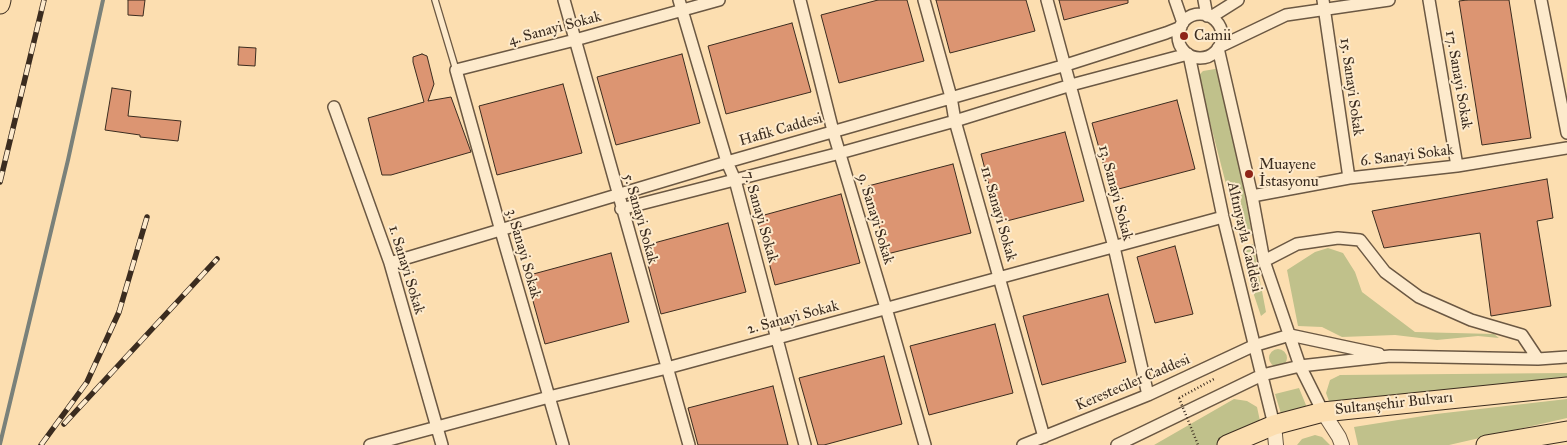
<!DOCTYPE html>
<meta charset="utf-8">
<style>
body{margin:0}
canvas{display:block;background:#fcdeb0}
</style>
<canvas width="1567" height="445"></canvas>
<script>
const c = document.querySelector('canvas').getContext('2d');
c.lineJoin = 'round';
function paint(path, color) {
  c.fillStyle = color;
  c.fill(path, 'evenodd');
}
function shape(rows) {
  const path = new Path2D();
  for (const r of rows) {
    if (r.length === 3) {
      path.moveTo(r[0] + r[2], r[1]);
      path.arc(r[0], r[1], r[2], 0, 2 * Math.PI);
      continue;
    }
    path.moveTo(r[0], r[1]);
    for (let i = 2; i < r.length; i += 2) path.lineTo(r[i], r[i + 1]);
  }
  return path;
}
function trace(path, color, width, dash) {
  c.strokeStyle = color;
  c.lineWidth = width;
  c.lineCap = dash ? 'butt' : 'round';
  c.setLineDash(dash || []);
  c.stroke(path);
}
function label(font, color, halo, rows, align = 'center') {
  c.font = font + ' "IM FELL Great Primer",serif';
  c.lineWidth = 4;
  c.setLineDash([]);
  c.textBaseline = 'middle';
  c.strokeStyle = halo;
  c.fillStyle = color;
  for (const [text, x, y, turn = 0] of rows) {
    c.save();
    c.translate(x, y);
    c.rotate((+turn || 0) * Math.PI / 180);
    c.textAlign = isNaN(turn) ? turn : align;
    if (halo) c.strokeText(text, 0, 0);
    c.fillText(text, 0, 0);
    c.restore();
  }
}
paint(shape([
 [1221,68,1252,235,1240,238,1198,76,1203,71],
 [1253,244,1266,312,1261,316,1250,283,1243,246],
 [1328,248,1343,253,1355,272,1362,292,1415,332,1494,334,1499,338,1478,336,1437,340,1395,335,1342,337,1322,327,1298,326,1287,270,1315,252],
 [1278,358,9],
 [1567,373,1567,381,1330,404,1326,393,1330,380,1340,375],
 [1299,388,1308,410,1282,417,1275,394],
 [1234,399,1247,401,1257,407,1260,421,1254,431,1217,445,1154,445],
 [1567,399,1567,418,1449,445,1358,445,1354,427,1436,414],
 [1315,435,1322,437,1330,445,1297,445,1302,439]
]), '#c0c18b');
trace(shape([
 [0,444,68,160,103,0]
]), '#7a817a', 4);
const building = shape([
 [128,0,145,0,143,16,128,15,128,0],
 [878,0,907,0,924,61,839,83,821,15,878,0],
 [936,0,1026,0,1035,31,950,53,936,0],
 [1059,0,1128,0,1128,3,1064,20,1059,0],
 [1467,0,1509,0,1531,138,1482,145,1459,1,1467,0],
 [792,23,811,92,726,114,708,46,792,23],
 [239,47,256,48,255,66,238,65,239,47],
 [422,54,427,56,434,84,428,101,451,97,471,152,391,175,382,175,368,118,424,102,413,62,413,57,422,54],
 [682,54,700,123,616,145,597,77,682,54],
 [563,84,582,153,497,175,479,106,563,84],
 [112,88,131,91,128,116,181,121,178,141,140,137,140,135,105,130,112,88],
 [1177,100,1195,169,1111,191,1092,123,1177,100],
 [1065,132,1084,201,999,223,981,154,1065,132],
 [953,164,971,233,887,254,868,186,953,164],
 [1547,179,1553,218,1537,221,1551,306,1491,316,1480,233,1384,248,1372,211,1547,179],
 [841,194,860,263,775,285,757,217,841,194],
 [728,223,746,292,661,314,643,246,728,223],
 [1175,246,1193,314,1155,323,1137,257,1175,246],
 [611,253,629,322,545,344,526,276,611,253],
 [1108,294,1126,362,1042,385,1023,316,1108,294],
 [995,324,1013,393,929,415,910,346,995,324],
 [884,356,902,424,824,445,818,445,799,378,884,356],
 [773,386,788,445,698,445,688,408,773,386]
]);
paint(building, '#dc9572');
trace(building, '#3b2c1f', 1);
const service = shape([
 [435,0,456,70]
]);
const minor = shape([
 [564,0,689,445],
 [679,0,727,162,735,180,805,445],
 [800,0,833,131,886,308,925,445],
 [924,0,951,97,955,121,1044,437],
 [1047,0,1114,247,1148,395],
 [1175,0,1183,23],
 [1204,0,1207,16],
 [1323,0,1349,178],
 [1429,0,1457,166],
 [1541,0,1567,133],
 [1200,36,22],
 [1211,17,1238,0],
 [1219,47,1286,15,1389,0],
 [1218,48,1252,196,1264,261,1300,366,1323,412],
 [1189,55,1223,217,1274,425],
 [334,107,390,263,442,445],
 [1252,196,1349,178,1457,166,1567,148],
 [621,209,840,153,955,121,1071,85,1188,54],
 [1264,261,1297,244,1338,238,1360,240,1385,272,1419,297,1471,320,1522,335,1538,359],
 [390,263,727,162,1066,65,1166,33,1181,27],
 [370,445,549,397,667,368,1223,217],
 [563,445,501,231,456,70,575,40,719,0],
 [1023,445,1148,395,1253,346,1290,335,1379,354],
 [1117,445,1262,375,1300,366,1390,356,1538,359,1567,357]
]);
const tertiary = shape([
 [1323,412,1339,437,1342,445],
 [1274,425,1276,445]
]);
const trunk = shape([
 [0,4,1,0],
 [1227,445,1274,425,1323,412,1567,387],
 [1486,445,1567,431]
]);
trace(service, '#6b5843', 8);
trace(minor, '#6b5843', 14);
trace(tertiary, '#6b5843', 16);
trace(trunk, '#3b2c1f', 21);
trace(shape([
 [1179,398,1214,379]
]), '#3b2c1f', 2.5, [1, 2.5]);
trace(service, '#fdeacc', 5.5);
trace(minor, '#fdeacc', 11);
trace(tertiary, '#fdeacc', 14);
trace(trunk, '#fcdeb0', 19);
const rail = shape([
 [0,182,44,0],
 [64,424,217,259],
 [41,445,87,382,119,312,147,217]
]);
trace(rail, '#3b2c1f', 5.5);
trace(rail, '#fdeacc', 4, [11]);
trace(shape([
 [1179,398,1198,445]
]), '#3b2c1f', 2.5, [1, 2.5]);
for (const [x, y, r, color] of [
 [1184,36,5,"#8f2418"],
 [1249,174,5,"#8f2418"]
]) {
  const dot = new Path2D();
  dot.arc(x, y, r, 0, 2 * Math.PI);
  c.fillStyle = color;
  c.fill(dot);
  trace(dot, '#fdeacc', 2);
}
label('15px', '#3b2c1f', '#fdeacc', [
 ["4. Sanayi Sokak",555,29,-15],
 ["17. Sanayi Sokak",1458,80,80],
 ["15. Sanayi Sokak",1351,87,82],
 ["Hafik Caddesi",781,130,-16],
 ["6. Sanayi Sokak",1407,156,-7],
 ["13. Sanayi Sokak",1115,193,75],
 ["11. Sanayi Sokak",998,214,74],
 ["7. Sanayi Sokak",760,217,74],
 ["5. Sanayi Sokak",640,219,74],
 ["9. Sanayi Sokak",875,219,73],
 ["Altınyayla Caddesi",1244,237,77],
 ["3. Sanayi Sokak",523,254,74],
 ["1. Sanayi Sokak",406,270,73],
 ["2. Sanayi Sokak",793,318,-15],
 ["Keresteciler Caddesi",1133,383,-23],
 ["Sultanşehir Bulvarı",1394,404,-6]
]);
label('15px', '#3b2c1f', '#fdeacc', [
 ["Camii",1194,36],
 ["Muayene",1259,165],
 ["İstasyonu",1259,182]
], 'left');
</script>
